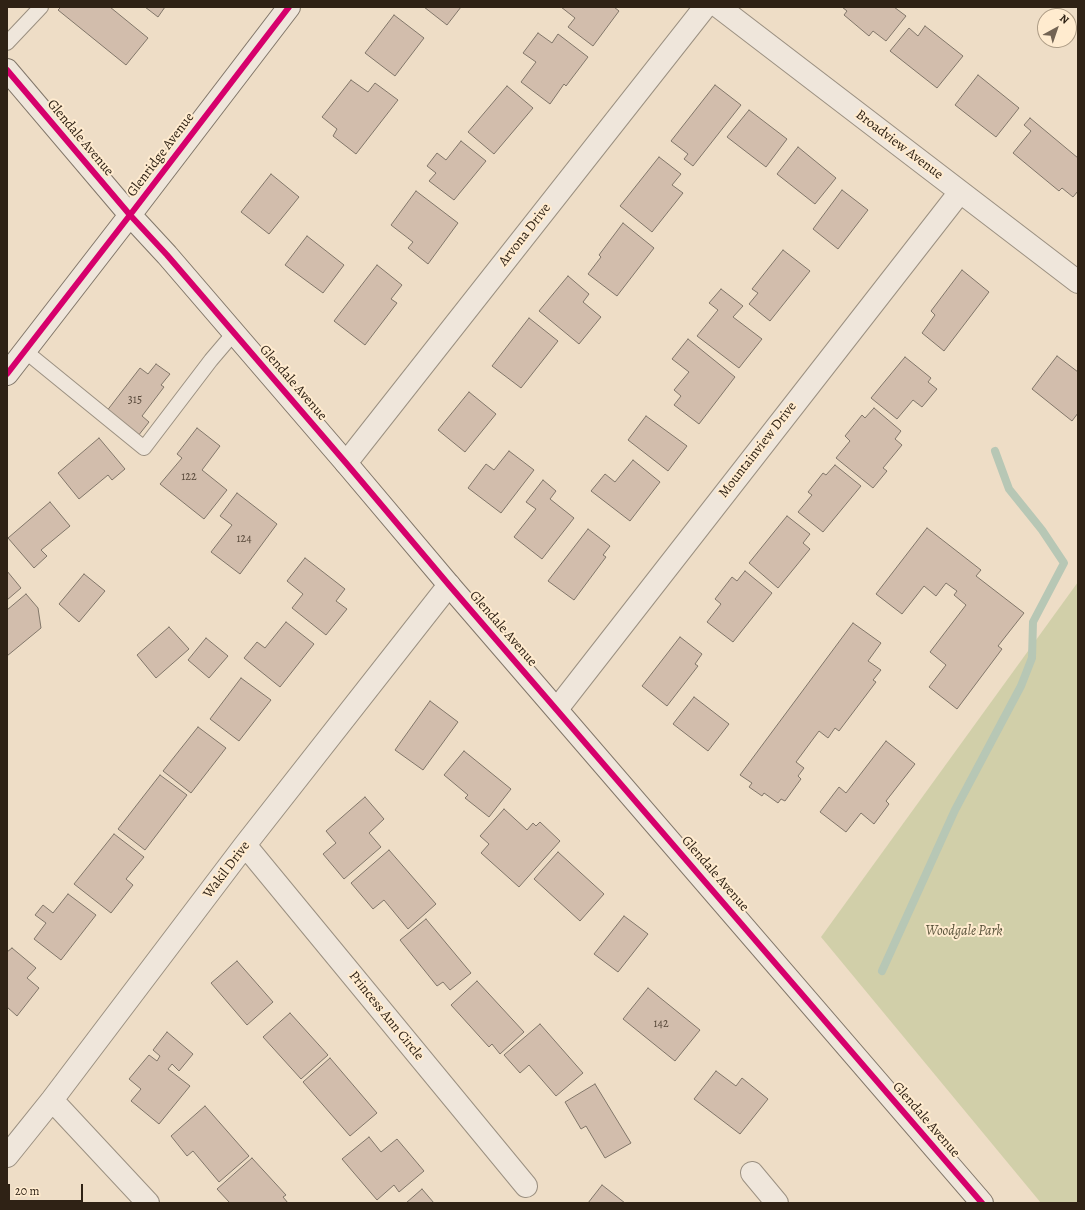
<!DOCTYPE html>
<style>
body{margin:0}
#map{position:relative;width:1085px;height:1210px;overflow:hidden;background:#eeddc6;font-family:Alegreya,serif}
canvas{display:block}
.frame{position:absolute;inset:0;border:8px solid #2f2215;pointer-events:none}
.north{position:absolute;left:1037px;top:8px;width:40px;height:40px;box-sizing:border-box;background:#ffebcf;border:1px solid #ac9b85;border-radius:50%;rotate:40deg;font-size:11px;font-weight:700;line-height:16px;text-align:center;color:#2f2215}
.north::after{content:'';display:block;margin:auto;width:14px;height:18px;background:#726353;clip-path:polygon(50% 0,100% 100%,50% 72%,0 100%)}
.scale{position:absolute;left:8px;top:1184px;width:75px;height:18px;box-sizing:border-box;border:2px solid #2f2215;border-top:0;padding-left:5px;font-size:12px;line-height:14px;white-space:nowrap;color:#2f2215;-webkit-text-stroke:3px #ffebcf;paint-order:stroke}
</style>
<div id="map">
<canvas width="1085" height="1210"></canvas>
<div class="frame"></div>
<div class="north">N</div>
<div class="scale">20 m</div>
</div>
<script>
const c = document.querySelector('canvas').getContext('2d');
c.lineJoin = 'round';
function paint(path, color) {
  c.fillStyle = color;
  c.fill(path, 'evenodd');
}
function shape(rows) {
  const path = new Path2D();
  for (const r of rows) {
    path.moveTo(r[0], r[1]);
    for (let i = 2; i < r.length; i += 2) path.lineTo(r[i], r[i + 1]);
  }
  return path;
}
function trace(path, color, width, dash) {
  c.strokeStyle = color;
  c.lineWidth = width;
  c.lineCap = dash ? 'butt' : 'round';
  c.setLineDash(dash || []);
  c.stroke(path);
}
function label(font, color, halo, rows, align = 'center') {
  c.font = font + ' Alegreya,serif';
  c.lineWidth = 4;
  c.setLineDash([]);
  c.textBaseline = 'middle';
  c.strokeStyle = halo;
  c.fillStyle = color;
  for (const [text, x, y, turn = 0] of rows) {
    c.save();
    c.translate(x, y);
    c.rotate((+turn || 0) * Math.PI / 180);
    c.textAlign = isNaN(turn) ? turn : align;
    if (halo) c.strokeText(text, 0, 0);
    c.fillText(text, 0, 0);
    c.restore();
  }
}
paint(shape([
 [1078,582,1078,1203,1041,1203,821,937]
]), '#d1cfa9');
trace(shape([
 [882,971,955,810,1021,686,1032,658,1033,622,1064,563,1042,530,1009,489,995,451]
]), '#b7c7b5', 8);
const building = shape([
 [61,7,110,7,148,38,126,65,58,10,61,7],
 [145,7,165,7,158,17,145,7],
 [424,7,461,7,447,25,424,7],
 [561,7,614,7,619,11,593,46,568,27,575,18,561,7],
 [842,7,894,7,906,16,886,41,873,31,869,36,844,15,847,11,842,7],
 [394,15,424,38,395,76,365,53,394,15],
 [925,26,963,56,937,88,890,51,909,28,918,36,925,26],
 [538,33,552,43,558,34,588,57,566,86,564,84,550,104,521,82,536,62,523,53,538,33],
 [978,75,1019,108,996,137,955,105,978,75],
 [351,80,368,92,375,83,398,100,356,154,333,136,337,129,322,117,351,80],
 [715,85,741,105,693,166,684,159,688,154,671,141,715,85],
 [507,86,533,108,494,154,468,132,507,86],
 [749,110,787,139,766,167,727,137,749,110],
 [1030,118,1078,158,1078,191,1073,197,1062,188,1059,191,1013,153,1031,131,1024,125,1030,118],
 [461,141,486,161,454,200,429,181,436,173,427,166,437,153,446,160,461,141],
 [798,147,836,178,815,204,777,174,798,147],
 [659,157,681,174,672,185,683,193,652,232,620,206,659,157],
 [271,174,299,197,269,234,241,212,271,174],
 [842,190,868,210,838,249,813,229,842,190],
 [416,191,458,223,428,264,408,248,413,242,391,225,416,191],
 [623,223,654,248,617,296,588,274,601,257,599,255,623,223],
 [307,236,344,265,323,293,285,265,307,236],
 [783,250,810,271,770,321,749,304,758,293,752,289,783,250],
 [377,265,402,285,391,299,397,303,365,345,334,321,377,265],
 [962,270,989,292,944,351,922,333,935,315,931,311,962,270],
 [568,276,589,294,583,302,601,317,579,344,539,311,568,276],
 [721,289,743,306,733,317,762,339,739,368,697,336,718,310,709,303,721,289],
 [529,318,558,341,521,388,492,366,529,318],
 [688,339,735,377,699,424,674,405,681,396,674,390,689,372,672,359,688,339],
 [1057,356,1078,372,1078,413,1072,421,1032,389,1057,356],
 [905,357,931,378,928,382,937,389,922,407,913,400,897,419,871,398,905,357],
 [156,364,170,374,161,385,164,387,142,416,149,422,138,436,106,412,140,368,148,374,156,364],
 [469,392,496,414,465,452,438,430,469,392],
 [874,408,901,431,895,439,902,445,883,468,887,471,873,488,836,458,850,441,845,436,862,415,865,418,874,408],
 [646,416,687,446,668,471,628,440,646,416],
 [197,428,220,446,202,470,227,490,204,519,160,484,182,458,177,454,197,428],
 [99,438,125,469,112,480,108,475,79,499,58,473,99,438],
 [509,451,534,470,501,513,468,488,486,464,494,470,509,451],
 [633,460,660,482,630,521,591,491,605,474,615,482,633,460],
 [835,465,861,486,823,532,798,512,812,495,808,492,823,473,826,475,835,465],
 [543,480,556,491,550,499,574,518,542,559,514,537,536,509,526,502,543,480],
 [237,493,277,524,240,574,211,552,232,525,220,516,237,493],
 [50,502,70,526,41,550,47,556,34,568,8,538,50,502],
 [787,516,810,534,803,543,810,549,778,588,749,563,787,516],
 [927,528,981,570,976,576,1024,613,998,646,1002,649,957,709,929,687,946,665,930,652,966,605,954,595,957,591,946,583,936,596,924,586,902,614,876,594,927,528],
 [588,529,610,546,603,555,606,557,574,600,548,581,588,529],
 [305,558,345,589,336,601,347,609,326,635,292,608,303,594,287,581,305,558],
 [7,571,21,588,7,600,7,571],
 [745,571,772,593,733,642,707,622,721,604,715,599,732,577,737,581,745,571],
 [84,574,105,591,79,622,59,604,84,574],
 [26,594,38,608,41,628,7,656,7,610,26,594],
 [286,622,314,644,280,687,244,658,257,642,265,648,286,622],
 [853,623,881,643,868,661,881,670,873,680,876,682,839,731,835,728,828,738,819,731,796,762,804,768,798,776,801,779,785,801,781,799,778,803,764,793,762,796,749,787,752,783,740,775,853,623],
 [169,627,189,649,156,678,137,655,169,627],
 [680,637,702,654,695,664,698,666,667,706,642,686,680,637],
 [206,638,228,656,209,678,188,660,206,638],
 [241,678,271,700,239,741,210,719,241,678],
 [694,697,729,724,708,751,673,724,694,697],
 [430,701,458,722,423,770,395,750,430,701],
 [198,727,226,748,191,793,163,771,198,727],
 [886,741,915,764,886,801,889,804,874,824,861,813,846,832,820,812,839,787,846,793,886,741],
 [464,751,511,789,489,817,465,798,468,795,444,775,464,751],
 [160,775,187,795,145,850,118,829,160,775],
 [365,797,384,819,369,833,381,847,344,879,323,854,336,843,326,831,365,797],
 [504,809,527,830,533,823,536,826,540,822,560,841,519,887,481,853,489,844,480,836,504,809],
 [114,834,144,857,126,879,133,885,111,913,74,884,114,834],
 [389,850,436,904,408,929,384,900,373,909,351,883,389,850],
 [558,852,604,894,580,921,534,879,558,852],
 [68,894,96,915,61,960,34,939,46,923,35,915,43,905,53,913,68,894],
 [624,916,648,934,618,972,594,954,624,916],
 [426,919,471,973,450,990,443,982,437,986,400,940,426,919],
 [12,948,36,968,27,978,39,988,17,1016,7,1007,7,952,12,948],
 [237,961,273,1002,247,1025,211,983,237,961],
 [477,981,524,1032,500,1054,492,1044,489,1047,451,1005,477,981],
 [648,988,700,1030,675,1061,623,1019,648,988],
 [290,1013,328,1055,301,1079,263,1037,290,1013],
 [540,1024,583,1073,556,1096,529,1065,520,1073,504,1055,540,1024],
 [167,1032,193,1054,179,1071,172,1064,168,1069,190,1086,159,1124,131,1101,141,1089,129,1079,149,1055,157,1061,160,1056,153,1050,167,1032],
 [330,1058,377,1113,350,1136,303,1082,330,1058],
 [716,1071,736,1086,742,1078,768,1099,740,1134,694,1099,716,1071],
 [595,1084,631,1143,605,1158,586,1126,581,1129,565,1102,595,1084],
 [205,1106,249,1156,219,1182,193,1151,187,1156,171,1136,205,1106],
 [369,1137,381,1152,397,1139,424,1171,399,1192,394,1185,377,1200,342,1159,369,1137],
 [252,1158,286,1195,283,1197,288,1203,230,1203,217,1189,252,1158],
 [602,1185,625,1203,588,1203,602,1185],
 [422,1189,434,1203,406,1203,422,1189]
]);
paint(building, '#d2bdac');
trace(building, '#817669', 1);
const service = shape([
 [7,43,41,7],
 [25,351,144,448,211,360,234,333]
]);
const minor = shape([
 [719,7,1078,282],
 [346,463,705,7],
 [557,709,960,192],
 [245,845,526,1186],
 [52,1100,148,1203],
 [7,1156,52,1100,245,845,449,585],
 [752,1173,777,1203]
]);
const secondary = shape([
 [7,70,130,215,167,255,346,463,449,585,982,1203],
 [7,374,130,215,289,7]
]);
trace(service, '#9b9081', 16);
trace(minor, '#9b9081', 24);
trace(secondary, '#817669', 24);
trace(service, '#efe6db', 14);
trace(minor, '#efe6db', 22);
trace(secondary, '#efe6db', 22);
trace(shape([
 [7,70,130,215,167,255,346,463,449,585,982,1203],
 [7,374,130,215,289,7]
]), '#d6006c', 6);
label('12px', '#58493b', null, [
 ["315",135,400],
 ["122",189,477],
 ["124",244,539],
 ["142",661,1024]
]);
label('14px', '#2f2215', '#ffebcf', [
 ["Glendale Avenue",80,138,50],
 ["Broadview Avenue",899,145,37],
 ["Glenridge Avenue",161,155,-53],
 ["Arvona Drive",525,235,-52],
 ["Glendale Avenue",293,383,49],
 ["Mountainview Drive",758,450,-52],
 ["Glendale Avenue",503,629,49],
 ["Wakil Drive",227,870,-53],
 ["Glendale Avenue",715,874,49],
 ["Princess Ann Circle",386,1016,51],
 ["Glendale Avenue",926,1120,49]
]);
label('italic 14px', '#59523a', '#ffebcf', [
 ["Woodgale Park",964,932]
]);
</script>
